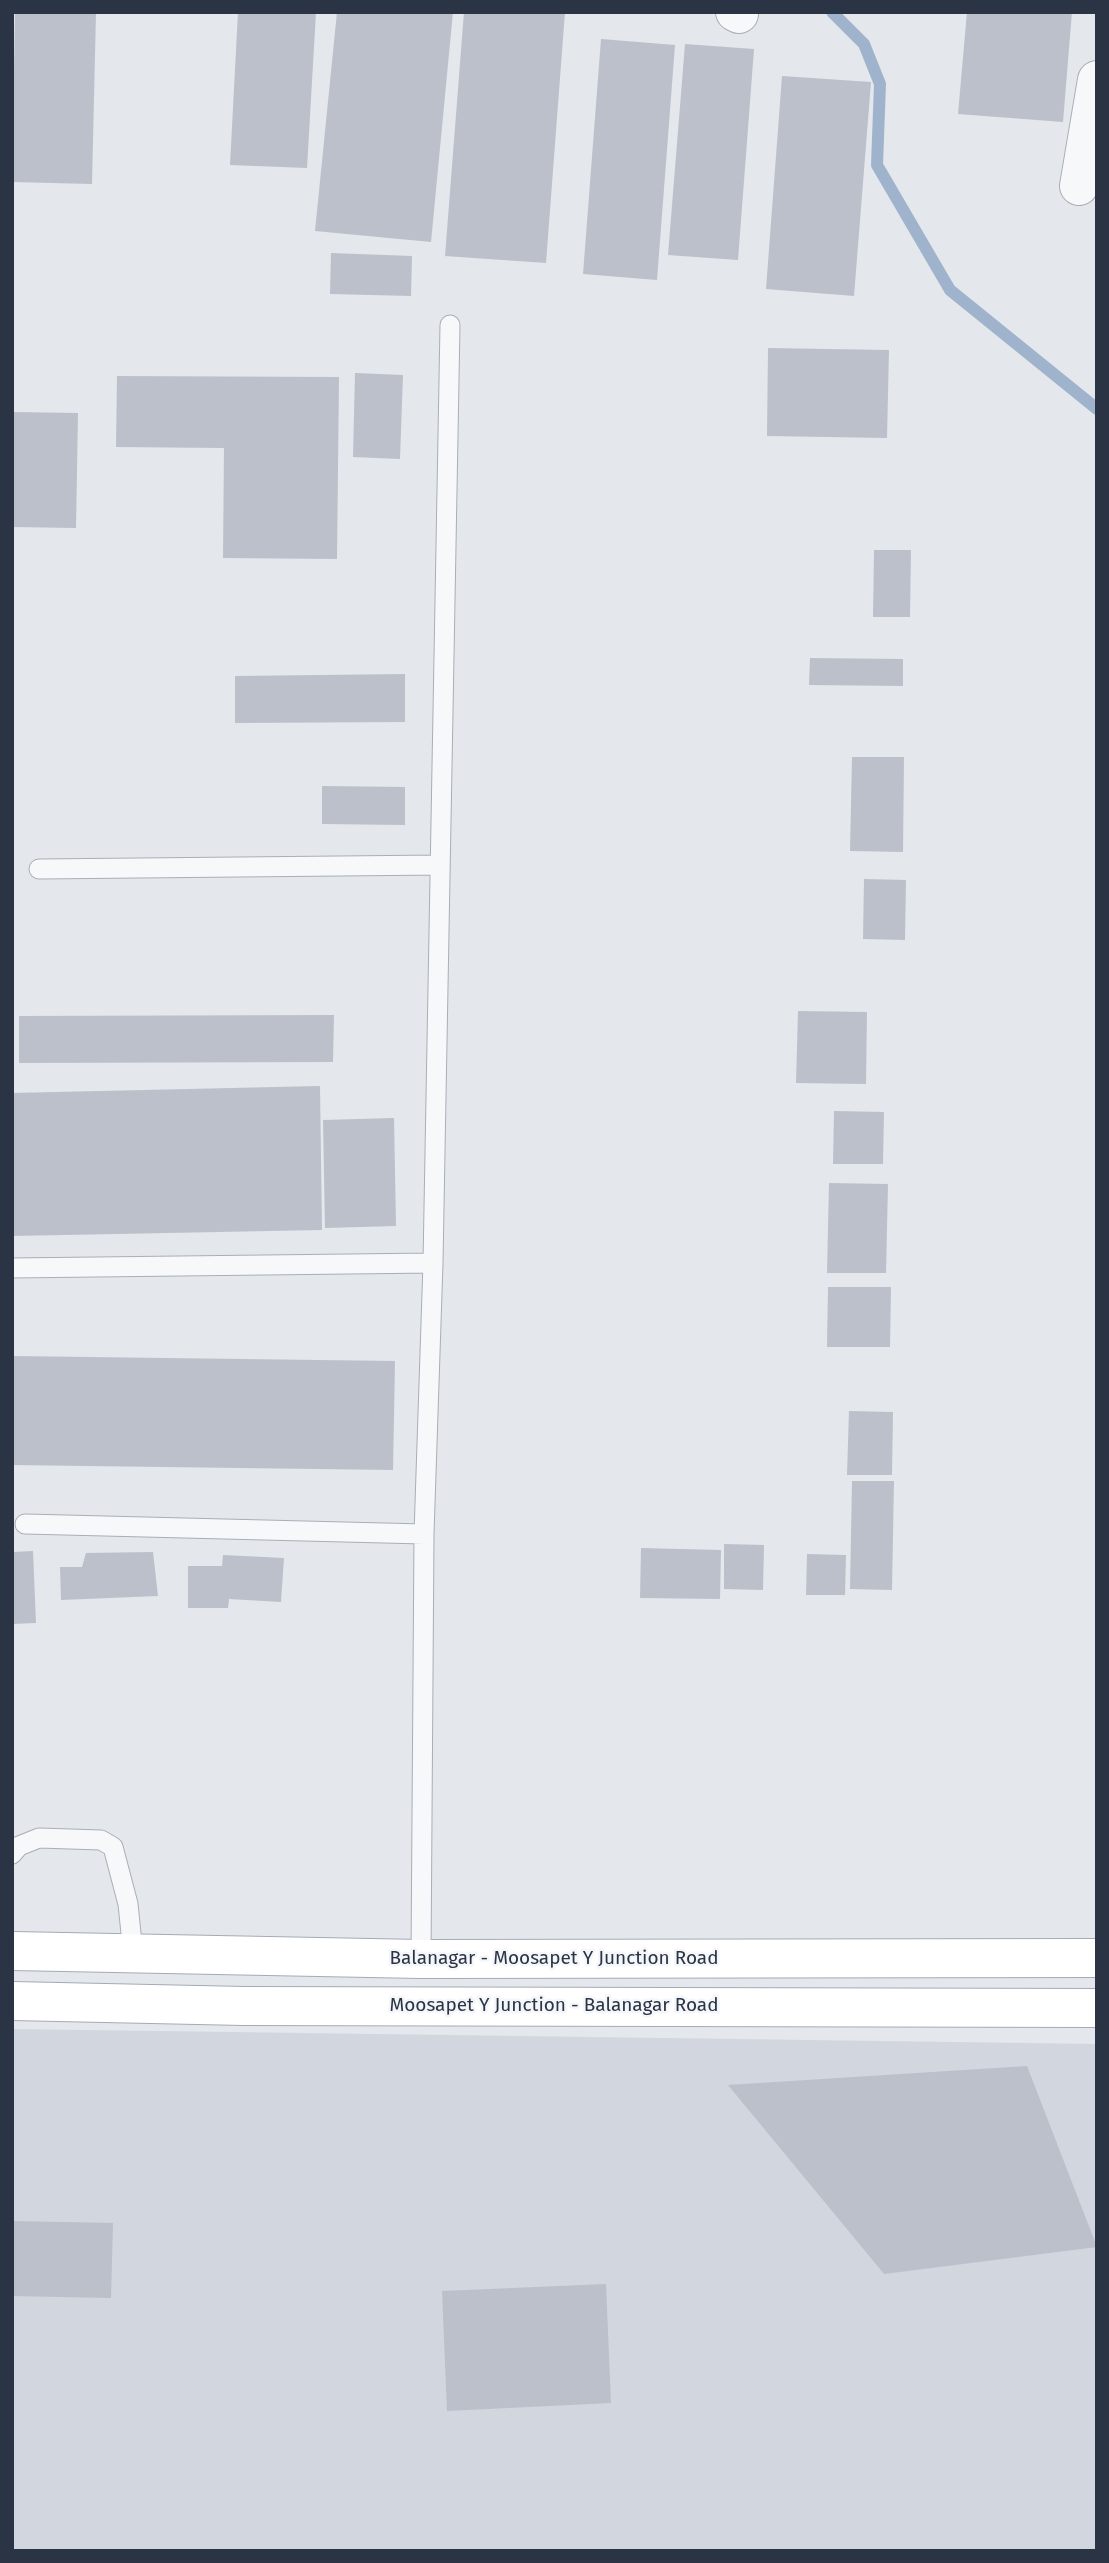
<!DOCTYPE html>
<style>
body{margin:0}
#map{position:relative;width:1109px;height:2563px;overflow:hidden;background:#e4e7ec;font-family:"Fira Sans",sans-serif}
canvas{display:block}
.frame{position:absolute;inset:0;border:14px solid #2b3445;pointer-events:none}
</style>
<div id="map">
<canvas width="1109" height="2563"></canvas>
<div class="frame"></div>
</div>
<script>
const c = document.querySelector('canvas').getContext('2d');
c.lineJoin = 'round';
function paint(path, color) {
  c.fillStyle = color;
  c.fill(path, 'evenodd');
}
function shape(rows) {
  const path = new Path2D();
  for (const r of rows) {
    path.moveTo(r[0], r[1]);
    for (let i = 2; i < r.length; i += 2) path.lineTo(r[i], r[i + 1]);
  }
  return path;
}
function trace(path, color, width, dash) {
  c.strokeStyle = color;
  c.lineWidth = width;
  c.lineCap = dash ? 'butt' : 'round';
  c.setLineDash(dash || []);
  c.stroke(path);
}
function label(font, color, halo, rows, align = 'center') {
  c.font = font + ' "Fira Sans",sans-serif';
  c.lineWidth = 5;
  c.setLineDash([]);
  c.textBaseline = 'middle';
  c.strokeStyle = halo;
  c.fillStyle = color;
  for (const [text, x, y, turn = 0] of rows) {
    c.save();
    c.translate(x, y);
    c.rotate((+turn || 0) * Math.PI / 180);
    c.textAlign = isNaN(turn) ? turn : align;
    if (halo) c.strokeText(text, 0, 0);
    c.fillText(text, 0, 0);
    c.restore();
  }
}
paint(shape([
 [12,2029,1097,2044,1097,2551,12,2551]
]), '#d2d6de');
trace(shape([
 [832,12,864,44,880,84,877,165,950,290,1097,409]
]), '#9fb4cc', 12);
paint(shape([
 [15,12,96,12,92,184,12,182],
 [238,12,316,12,307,168,230,165],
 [337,12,453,12,431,242,315,231],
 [464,12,565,12,546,263,445,256],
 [967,12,1072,12,1063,122,958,114],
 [601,39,675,45,657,280,583,274],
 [685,44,754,49,738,260,668,255],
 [782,76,871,82,854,296,766,289],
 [331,253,412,256,411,296,330,294],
 [768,348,889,350,887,438,767,436],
 [355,373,403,375,400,459,353,457],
 [117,376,339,377,337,559,223,558,224,448,116,447],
 [12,412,78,413,76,528,12,527],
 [874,550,911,550,910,617,873,617],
 [810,658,903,659,903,686,809,685],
 [405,674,405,722,235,723,235,676],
 [852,757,904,757,903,852,850,851],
 [322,786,405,787,405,825,322,824],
 [864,879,906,880,905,940,863,939],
 [798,1011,867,1012,866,1084,796,1083],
 [334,1015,333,1062,19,1063,19,1016],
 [320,1086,322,1230,12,1236,12,1093],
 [834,1111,884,1112,883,1164,833,1164],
 [394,1118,396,1226,325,1228,323,1120],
 [829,1183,888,1184,886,1273,827,1273],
 [828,1287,891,1287,890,1347,827,1347],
 [12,1356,395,1361,393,1470,12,1465],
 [849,1411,893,1412,892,1475,847,1475],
 [852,1481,894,1481,892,1590,850,1589],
 [724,1544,764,1545,763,1590,724,1589],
 [641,1548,721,1550,720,1599,640,1598],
 [33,1551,36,1623,12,1624,12,1552],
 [153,1552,158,1596,61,1600,60,1567,82,1567,86,1553],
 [807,1554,846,1555,845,1595,806,1595],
 [223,1555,284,1558,281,1602,229,1599,228,1608,188,1608,188,1566,222,1566],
 [1027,2066,1097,2247,884,2274,728,2085],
 [12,2221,113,2223,111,2298,12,2296],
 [606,2284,611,2403,447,2411,442,2291]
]), '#bbc0ca');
const service = shape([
 [39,869,440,865],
 [12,1268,433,1263],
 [25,1524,424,1534],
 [12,1854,19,1846,39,1838,101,1840,113,1847,128,1904,133,1953],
 [421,1959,424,1534,433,1263,450,325]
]);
const minor = shape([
 [735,12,739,14],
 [1079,186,1097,80]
]);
const primary = shape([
 [12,1951,421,1959,1097,1958],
 [12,2001,244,2006,1097,2008]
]);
trace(service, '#a9aeb7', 21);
trace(minor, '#a9aeb7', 40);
trace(primary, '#a3abb8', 40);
trace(service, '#f7f8fa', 19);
trace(minor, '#f7f8fa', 38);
trace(primary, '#fff', 38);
label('19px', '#2b3445', '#f4f6f9', [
 ["Balanagar - Moosapet Y Junction Road",554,1959],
 ["Moosapet Y Junction - Balanagar Road",554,2006]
]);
</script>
